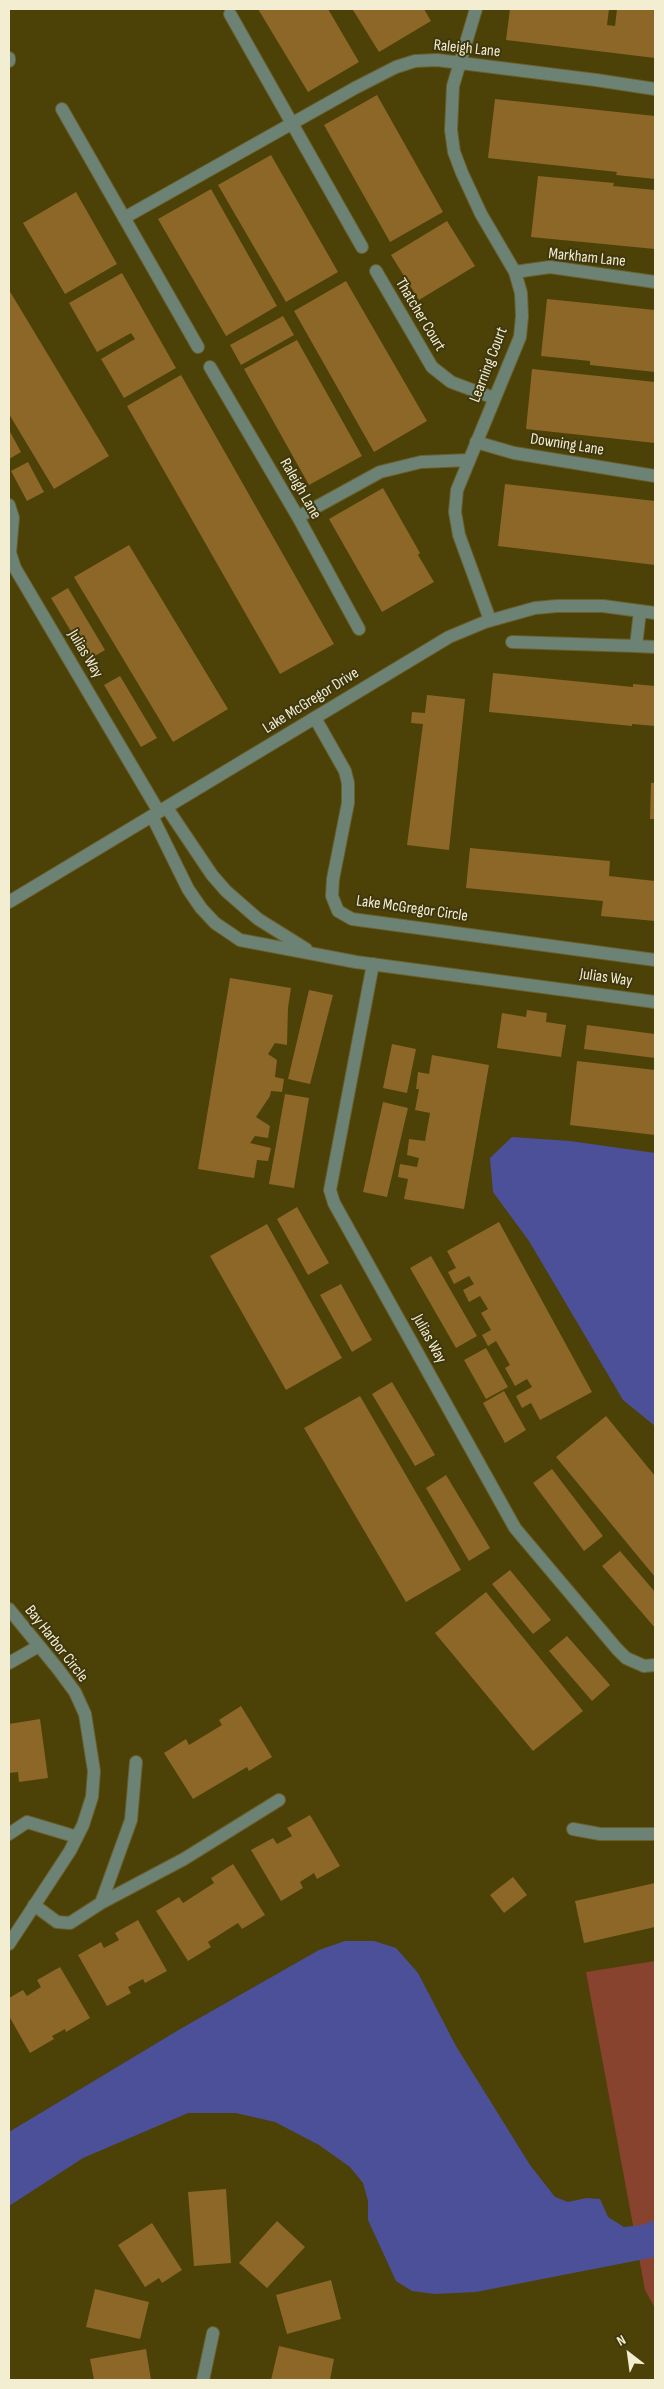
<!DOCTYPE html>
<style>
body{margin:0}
#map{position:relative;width:664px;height:2389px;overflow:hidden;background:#4c4107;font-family:"Sofia Sans Condensed",sans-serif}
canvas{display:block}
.frame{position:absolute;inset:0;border:10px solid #f3edd2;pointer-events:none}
.north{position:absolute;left:604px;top:2329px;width:50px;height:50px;-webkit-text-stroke:4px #3f370e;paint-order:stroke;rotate:330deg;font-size:14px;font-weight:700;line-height:20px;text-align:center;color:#f3edd2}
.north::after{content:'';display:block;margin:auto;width:18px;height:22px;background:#f3edd2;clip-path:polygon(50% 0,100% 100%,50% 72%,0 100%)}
</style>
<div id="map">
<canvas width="664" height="2389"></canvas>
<div class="frame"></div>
<div class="north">N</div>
</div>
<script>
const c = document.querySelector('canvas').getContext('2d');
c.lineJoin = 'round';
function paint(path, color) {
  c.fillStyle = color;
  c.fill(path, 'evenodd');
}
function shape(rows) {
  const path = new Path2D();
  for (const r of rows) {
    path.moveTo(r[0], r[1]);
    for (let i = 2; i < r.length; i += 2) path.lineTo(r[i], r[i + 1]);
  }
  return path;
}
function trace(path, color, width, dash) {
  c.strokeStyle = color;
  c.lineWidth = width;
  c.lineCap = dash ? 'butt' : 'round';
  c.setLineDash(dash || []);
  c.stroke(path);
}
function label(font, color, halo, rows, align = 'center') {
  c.font = font + ' "Sofia Sans Condensed",sans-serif';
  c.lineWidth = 4;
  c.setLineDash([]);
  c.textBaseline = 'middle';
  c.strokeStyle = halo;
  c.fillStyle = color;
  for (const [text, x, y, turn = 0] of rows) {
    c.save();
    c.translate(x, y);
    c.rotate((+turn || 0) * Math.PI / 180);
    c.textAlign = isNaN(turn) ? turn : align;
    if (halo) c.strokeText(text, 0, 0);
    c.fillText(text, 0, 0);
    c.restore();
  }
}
paint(shape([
 [655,1961,655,2308,645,2290,586,1972]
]), '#87432d');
paint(shape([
 [512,1137,570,1141,655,1153,655,1426,623,1400,529,1241,493,1192,490,1158],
 [345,1941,374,1941,396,1948,418,1973,456,2046,530,2165,555,2197,568,2202,586,2198,600,2199,608,2217,624,2227,642,2225,655,2220,655,2257,476,2292,435,2294,412,2291,396,2281,368,2220,368,2201,363,2183,350,2167,319,2145,275,2122,236,2113,188,2113,83,2158,9,2206,9,2132,182,2028,319,1950]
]), '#4c5099');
paint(shape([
 [258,9,328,9,359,62,308,92],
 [355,9,424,9,431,21,379,52,353,10],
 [510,9,609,9,607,25,615,26,617,9,655,9,655,58,506,40],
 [377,95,443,212,390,242,324,125],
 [495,99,655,116,655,179,616,175,617,172,488,158],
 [271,155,338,272,286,302,218,185],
 [538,176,614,183,613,186,655,190,655,249,531,237],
 [211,189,277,306,226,336,158,219],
 [76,192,117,264,65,294,23,223],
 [447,221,475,266,419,300,391,255],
 [122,273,176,368,124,398,101,359,135,339,131,333,97,352,69,303],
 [346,281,427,421,374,452,294,311],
 [9,290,109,456,54,489,9,414],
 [547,299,655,310,655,372,590,365,590,361,541,356],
 [283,316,294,335,241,365,230,345],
 [297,340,362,456,309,485,244,369],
 [532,369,655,382,655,443,526,429],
 [181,375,334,644,280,674,127,406],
 [9,430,21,452,9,459],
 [28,462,44,492,27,501,11,471],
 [505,484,655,501,655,565,498,546],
 [383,488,420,553,418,555,434,582,382,612,329,519],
 [129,545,228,709,173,742,74,577],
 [68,588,105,650,88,660,51,598],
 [493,673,633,687,633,684,655,686,655,726,632,724,632,726,489,712],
 [120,676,157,738,141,747,104,685],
 [427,695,465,699,449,850,407,845,423,724,411,723,412,712,425,713],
 [651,783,655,783,655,819,650,819],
 [470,848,610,861,609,876,655,881,655,921,601,916,603,901,466,888],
 [230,978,291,988,288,1008,287,1045,275,1043,268,1054,277,1060,275,1077,284,1079,282,1092,271,1091,270,1096,256,1117,270,1126,268,1138,255,1136,250,1143,271,1148,268,1161,257,1160,254,1178,198,1169],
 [309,990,333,995,310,1084,288,1079],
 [527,1010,547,1013,546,1022,566,1025,561,1057,497,1048,502,1013,526,1017],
 [587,1025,655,1034,655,1058,584,1049],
 [392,1044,416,1049,407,1093,383,1088],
 [432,1055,489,1065,464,1209,404,1199,408,1179,398,1177,400,1164,417,1167,419,1158,407,1155,409,1139,425,1141,430,1113,415,1110,419,1089,416,1089,418,1072,429,1074],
 [577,1061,655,1070,655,1135,570,1125],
 [285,1094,309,1098,294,1188,269,1184],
 [383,1102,408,1108,387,1197,363,1192],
 [297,1207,329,1263,308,1275,277,1219],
 [499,1222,592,1392,540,1420,531,1403,522,1408,516,1396,532,1387,527,1379,515,1386,505,1368,510,1365,496,1341,488,1346,482,1335,491,1330,481,1313,488,1309,480,1296,469,1302,463,1290,474,1284,469,1276,454,1284,448,1272,456,1268,447,1251],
 [267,1224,342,1358,286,1390,210,1256],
 [431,1256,477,1336,456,1348,410,1268],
 [341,1284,372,1340,352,1352,320,1295],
 [486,1348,508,1387,486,1399,464,1360],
 [392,1382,435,1455,415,1466,372,1394],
 [504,1391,526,1430,505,1443,483,1403],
 [360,1396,461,1570,406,1602,304,1428],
 [606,1416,655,1476,655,1577,556,1457],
 [552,1469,603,1536,584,1551,533,1483],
 [446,1475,490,1548,469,1561,426,1488],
 [620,1551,655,1592,655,1628,602,1566],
 [510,1570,551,1620,533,1634,492,1584],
 [486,1592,583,1711,533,1751,435,1633],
 [567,1636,610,1685,592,1701,549,1651],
 [241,1706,272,1757,249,1771,247,1767,193,1799,164,1753,186,1739,189,1745,222,1725,219,1720],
 [40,1719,48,1778,19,1782,18,1772,9,1773,9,1724],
 [310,1815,340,1866,317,1879,314,1873,300,1882,303,1888,281,1901,251,1850,273,1838,277,1844,292,1836,287,1828],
 [233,1864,265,1915,242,1929,238,1923,208,1942,211,1947,188,1961,156,1911,179,1897,183,1903,214,1883,211,1878],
 [513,1877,527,1895,504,1913,490,1895],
 [655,1883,655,1927,584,1943,575,1901],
 [138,1920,167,1971,145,1983,143,1979,128,1987,131,1993,107,2006,78,1955,101,1942,104,1948,119,1940,115,1933],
 [60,1967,90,2018,66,2032,65,2029,52,2036,54,2039,30,2053,9,2016,9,1998,23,1990,27,1996,41,1987,37,1980],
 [226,2189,231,2263,194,2266,188,2192],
 [277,2221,305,2247,267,2288,239,2263],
 [152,2223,182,2270,162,2283,159,2278,145,2287,118,2245],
 [331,2280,341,2319,287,2334,276,2295],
 [95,2289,149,2302,140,2339,86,2327],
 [279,2346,334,2359,330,2380,271,2380],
 [146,2349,151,2380,94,2380,90,2359]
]), '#8c6727');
const minor = shape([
 [476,9,453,86,451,130,454,152,462,173,481,214,515,272,521,293,522,316,520,337,457,490,455,512,459,535,490,620],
 [230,14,362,247],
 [9,58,9,61],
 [62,109,198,347],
 [124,218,355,88,396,67,415,61,437,60,596,80,655,89],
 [376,271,432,367,451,382,494,398],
 [515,272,550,267,655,282],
 [210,367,298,517,359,629],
 [476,442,514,453,655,476],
 [9,505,13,518,10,553,15,568,159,812],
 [298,517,380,472,421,462,469,460],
 [640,611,636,646,655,647],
 [512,642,636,646],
 [315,718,345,771,348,783,348,803,333,879,332,896,338,911,352,919,655,960],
 [167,808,212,875,226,891,258,919,306,949],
 [152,816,188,889,201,908,215,923,240,940,356,962,655,1002],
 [9,902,449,637,485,622,535,608,557,606,603,606,655,613],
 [373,964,330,1190,334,1203,515,1528,617,1649,626,1658,644,1666,655,1665],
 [9,1609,58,1669,75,1692,85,1714,94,1771,92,1797,83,1825,70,1851,9,1944],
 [9,1663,39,1646],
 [573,1829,600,1834,655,1834],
 [9,1834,27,1822,77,1837],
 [101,1903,131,1820,136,1762],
 [34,1905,57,1922,70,1923,101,1903,184,1859,279,1800],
 [203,2380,213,2333]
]);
trace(minor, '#6a602c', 14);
trace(minor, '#6c8274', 12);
label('16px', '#f3edd2', '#3f370e', [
 ["Raleigh Lane",467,49,6],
 ["Markham Lane",587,258,6],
 ["Thatcher Court",420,315,59],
 ["Learning Court",489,365,-69],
 ["Downing Lane",567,445,9],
 ["Raleigh Lane",300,489,60],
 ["Julias Way",85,654,59],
 ["Lake McGregor Drive",311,701,-32],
 ["Lake McGregor Circle",412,909,8],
 ["Julias Way",606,978,8],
 ["Julias Way",429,1339,61],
 ["Bay Harbor Circle",56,1644,52]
]);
</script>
